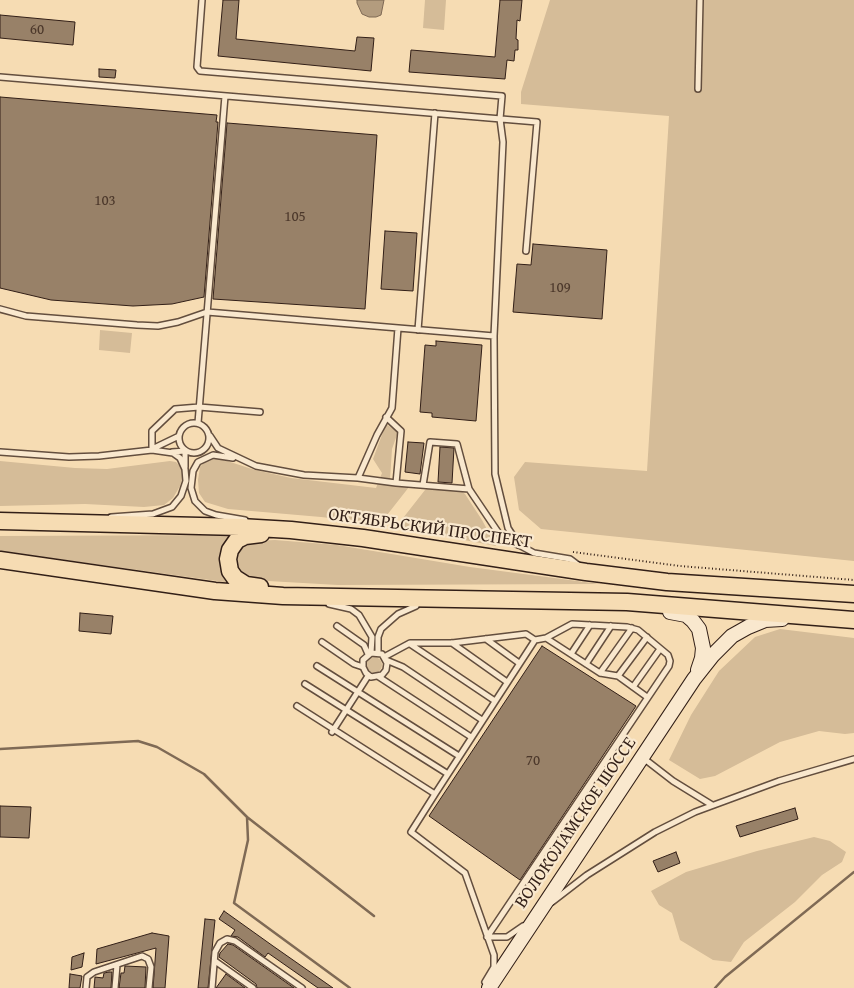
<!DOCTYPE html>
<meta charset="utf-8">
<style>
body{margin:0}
canvas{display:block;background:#f6dcb3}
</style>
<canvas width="854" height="988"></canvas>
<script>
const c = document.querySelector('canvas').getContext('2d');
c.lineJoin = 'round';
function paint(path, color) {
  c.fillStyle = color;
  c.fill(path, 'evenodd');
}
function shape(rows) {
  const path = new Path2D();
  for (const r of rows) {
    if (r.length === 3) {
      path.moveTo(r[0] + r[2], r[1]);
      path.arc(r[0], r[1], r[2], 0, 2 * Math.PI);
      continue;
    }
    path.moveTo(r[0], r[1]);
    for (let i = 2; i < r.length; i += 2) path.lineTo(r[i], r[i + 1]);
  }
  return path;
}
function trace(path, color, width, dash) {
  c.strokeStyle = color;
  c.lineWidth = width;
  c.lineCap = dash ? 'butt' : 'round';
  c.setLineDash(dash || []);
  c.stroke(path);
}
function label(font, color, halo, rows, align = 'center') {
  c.font = font + ' "Gentium Book Plus",serif';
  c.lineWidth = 4.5;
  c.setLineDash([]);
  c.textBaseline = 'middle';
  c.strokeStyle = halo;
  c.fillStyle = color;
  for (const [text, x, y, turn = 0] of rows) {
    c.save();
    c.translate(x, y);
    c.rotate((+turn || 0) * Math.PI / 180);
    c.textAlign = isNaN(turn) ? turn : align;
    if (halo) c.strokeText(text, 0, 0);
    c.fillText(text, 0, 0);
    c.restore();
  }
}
paint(shape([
 [425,0,446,0,444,30,423,28],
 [550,0,854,0,854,561,541,529,519,510,514,477,525,462,647,471,669,116,521,104,521,92],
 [100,330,132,333,130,353,99,350],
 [386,424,398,432,392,449,390,480,409,487,380,524,321,517,228,509,205,502,199,493,198,480,200,467,207,459,218,458,255,470,291,478,376,488,382,473,373,459],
 [0,461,75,468,107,469,170,461,176,462,182,468,183,476,180,486,173,498,164,505,144,507,85,504,0,506],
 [432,486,458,488,465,494,482,520,496,546,396,527,425,490],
 [231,535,232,583,0,551,0,536],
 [275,540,337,545,470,567,600,584,338,585,268,581,245,577,237,571,234,553,242,545,253,541],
 [780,629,854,638,854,733,845,734,819,731,780,742,715,776,700,779,669,760,691,715,719,671,755,637],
 [374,665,8],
 [814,837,830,841,846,852,842,862,822,875,795,902,744,942,731,962,713,960,680,940,672,913,659,905,651,891,686,872,757,851]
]), '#d5bc98');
const water = shape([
 [357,0,384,0,381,15,376,17,369,17,362,14,357,3,357,0]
]);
paint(water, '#b39c7e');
trace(water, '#7f6a55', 1);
trace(shape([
 [0,749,138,741,157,747,204,774,247,817,374,916],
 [247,817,248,840,234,903,350,988],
 [715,988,725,977,854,872]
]), '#7f6a55', 2.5);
const building = shape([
 [223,0,239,0,236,39,355,51,357,37,374,38,371,71,218,56,223,0],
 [500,0,522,0,520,21,517,20,516,39,518,40,518,50,515,50,514,61,507,60,505,79,409,72,411,50,495,57,500,0],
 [0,15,75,22,73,45,0,38,0,15],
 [99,69,116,70,115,78,99,77,99,69],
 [0,97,217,115,216,122,218,122,204,297,172,304,133,306,51,300,0,288,0,97],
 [227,123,377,135,365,309,213,299,227,123],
 [385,231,417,233,413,291,381,289,385,231],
 [533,244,607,250,602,319,513,312,517,264,531,265,533,244],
 [436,341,482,345,476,421,432,417,432,413,420,412,425,345,436,346,436,341],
 [408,442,424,443,420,474,405,472,408,442],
 [440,447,454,448,452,483,438,482,440,447],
 [80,613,113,616,111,634,79,631,80,613],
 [542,646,636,706,520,880,429,816,542,646],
 [0,806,31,807,29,838,0,837,0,806],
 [795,808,798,819,740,837,736,826,795,808],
 [676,852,680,863,658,872,653,861,676,852],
 [224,911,273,946,333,988,318,988,268,953,265,957,238,937,231,936,235,930,219,919,224,911],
 [205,919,215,920,208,988,198,988,205,919],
 [152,933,169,936,165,988,153,988,156,948,96,964,97,949,152,933],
 [228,944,233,945,294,988,257,988,256,984,219,957,220,953,228,944],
 [84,953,82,967,71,970,72,957,84,953],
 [125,966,146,967,145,988,119,988,121,973,124,973,125,966],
 [109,972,112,972,111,988,94,988,95,977,103,978,104,973,109,972],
 [70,974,82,976,80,988,69,988,70,974],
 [226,974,245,988,216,988,226,974]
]);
paint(building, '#988168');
trace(building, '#321f17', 1);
const service = shape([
 [202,0,197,67,200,71,502,96,500,119,503,142,494,336,495,474,508,528,519,545,534,553,570,559,578,565],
 [0,77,537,122,526,251],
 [698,89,700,0],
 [0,309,26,316,137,325,158,326,178,322,207,312,494,336],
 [418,330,435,113],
 [386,417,401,431,396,483,469,489],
 [194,438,15],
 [198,423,225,96],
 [210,436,218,448,256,466,304,475,358,478,377,435,392,408,398,328],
 [152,449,179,436],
 [152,450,152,431,175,409,199,407,260,412],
 [0,452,69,457,99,456,152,450,173,453,180,458,185,469,186,481,181,496,172,507,153,514,111,517],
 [172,452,185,451,185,467],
 [233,458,213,455,198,462,193,471,191,488,195,501,205,511,216,515,245,520],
 [358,478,396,483],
 [423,485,430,442,457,444,469,489,500,535,518,545],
 [329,604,351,609,359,615,372,637,371,653],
 [337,626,364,645,368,654],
 [486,639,519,663],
 [322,642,354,664,363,667,366,673,371,677,382,675,386,670,387,663,382,654,371,653,363,660,363,667],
 [452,643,507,682],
 [410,644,495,701],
 [378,653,378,637,381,629,398,614,416,606],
 [571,654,590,625],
 [384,657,410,643,452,643,526,634,535,640],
 [386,660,403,667,482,720],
 [586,664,611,626],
 [317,666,459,756],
 [600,673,632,628],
 [618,676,647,637],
 [379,677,471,737],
 [305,684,448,774],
 [633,687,660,649],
 [297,706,435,794,535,640,546,638,600,673,618,676,647,697],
 [332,732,368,676],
 [642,757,673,781,712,805],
 [435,794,411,832,465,873,494,955,494,967,485,982],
 [552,902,587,875,655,832,695,812,779,781,854,759],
 [487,937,669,666,670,661,668,655,638,630,627,627,572,624,546,638],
 [487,937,507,937,523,926],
 [215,961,253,988],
 [86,988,87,977,94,972,142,956,148,959,151,967,149,988],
 [115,988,117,965],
 [212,988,215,952,220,943,227,939,235,941,302,988]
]);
const secondary = shape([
 [670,612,686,615,693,621,699,629,703,648,702,658,698,670],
 [489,988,694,679,713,655,732,636,748,627,765,620,782,619]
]);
const primary = shape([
 [0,521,240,527,291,530,363,538,586,572,667,582,854,594],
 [0,560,215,591,283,596,627,602,854,620],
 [260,587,246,585,235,578,230,571,228,559,230,550,237,540,245,536,261,534]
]);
trace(service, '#634e3e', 8);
trace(secondary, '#321f17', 16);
trace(primary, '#321f17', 19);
trace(shape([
 [573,552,680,566,854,580]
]), '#321f17', 2, [1, 2.5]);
trace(service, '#f9e8ce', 5);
trace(secondary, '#f9e8ce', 14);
trace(primary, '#f6dcb3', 16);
label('15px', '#4c382b', null, [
 ["60",37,30],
 ["103",105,201],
 ["105",295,217],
 ["109",560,288],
 ["70",533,761]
]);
label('18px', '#321f17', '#f9e8ce', [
 ["ОКТЯБРЬСКИЙ ПРОСПЕКТ",430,529,8],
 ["ВОЛОКОЛАМСКОЕ ШОССЕ",576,823,-56]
]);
</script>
